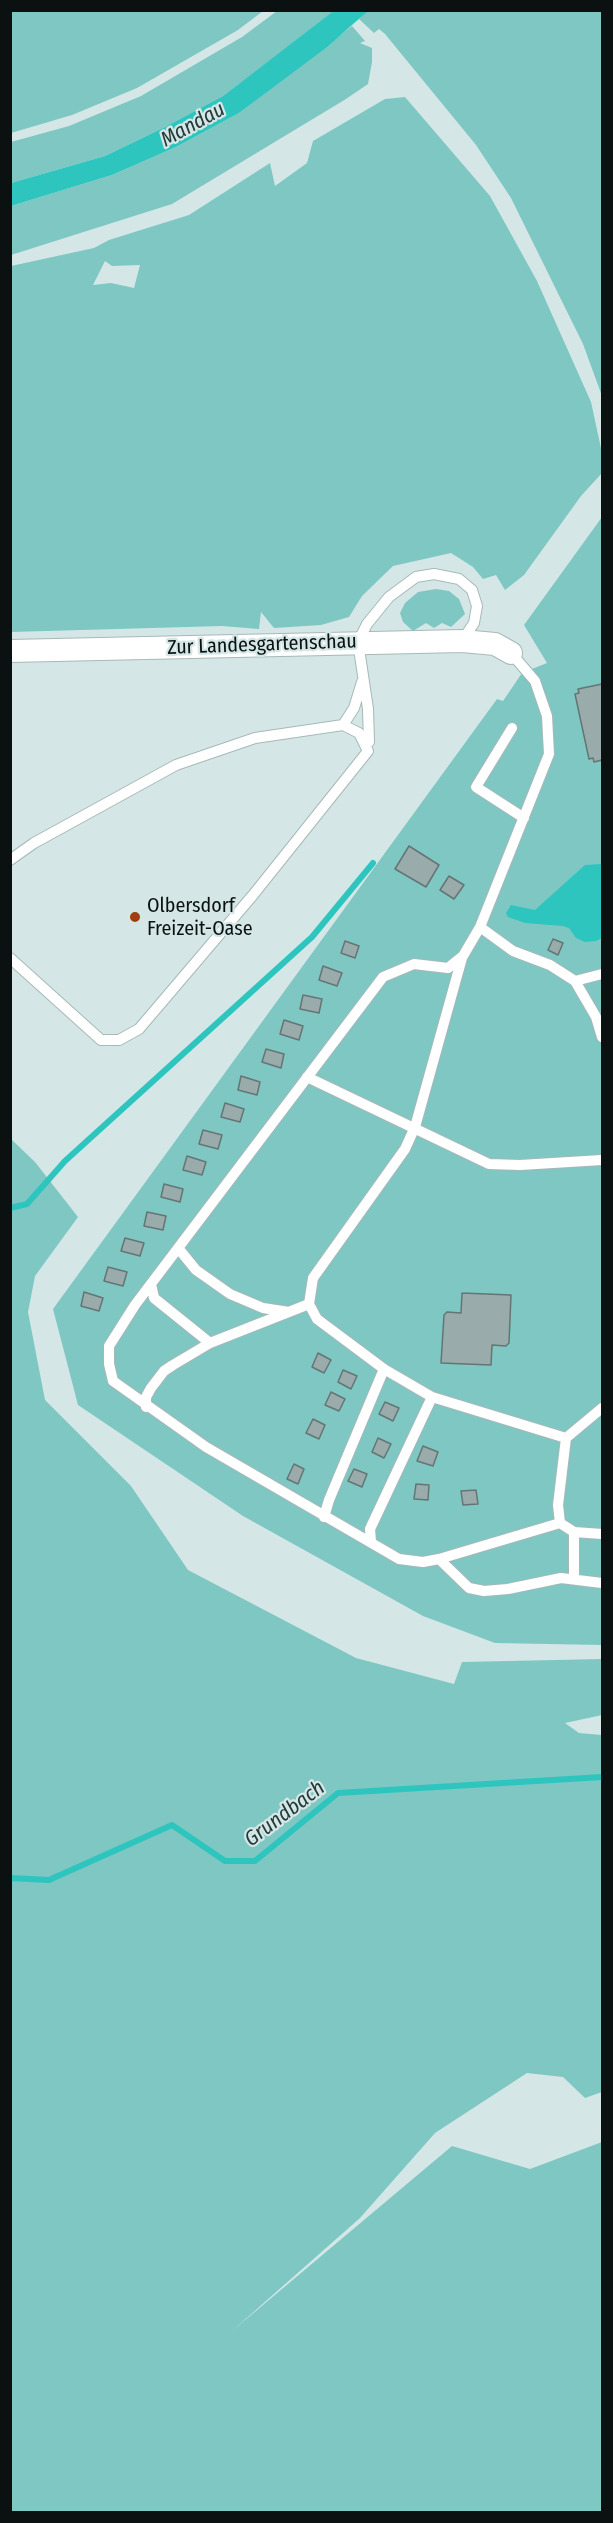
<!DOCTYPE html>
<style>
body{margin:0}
#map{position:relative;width:613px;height:2523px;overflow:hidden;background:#d4e7e6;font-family:"Fira Sans Condensed",sans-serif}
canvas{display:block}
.frame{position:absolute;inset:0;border:12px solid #0a1110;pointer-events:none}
</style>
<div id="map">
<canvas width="613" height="2523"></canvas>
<div class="frame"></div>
</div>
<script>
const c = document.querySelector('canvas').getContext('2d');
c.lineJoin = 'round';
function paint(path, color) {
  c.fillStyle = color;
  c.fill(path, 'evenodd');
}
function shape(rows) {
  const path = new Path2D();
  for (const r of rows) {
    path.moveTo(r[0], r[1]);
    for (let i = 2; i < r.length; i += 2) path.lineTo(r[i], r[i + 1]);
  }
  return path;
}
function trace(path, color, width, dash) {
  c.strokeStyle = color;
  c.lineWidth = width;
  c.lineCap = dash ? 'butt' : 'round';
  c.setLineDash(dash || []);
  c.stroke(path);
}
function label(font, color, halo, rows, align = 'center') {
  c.font = font + ' "Fira Sans Condensed",sans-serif';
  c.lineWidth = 4.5;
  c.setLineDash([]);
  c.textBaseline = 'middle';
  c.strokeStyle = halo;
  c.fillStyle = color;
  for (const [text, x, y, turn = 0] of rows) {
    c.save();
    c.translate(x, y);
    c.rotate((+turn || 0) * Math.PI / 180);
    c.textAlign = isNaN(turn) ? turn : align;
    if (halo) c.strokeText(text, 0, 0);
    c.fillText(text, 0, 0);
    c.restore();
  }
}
paint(shape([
 [368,10,602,11,602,396,583,344,511,198,476,145,385,34,379,29,374,33,359,19],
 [10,11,11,10,263,11,238,30,137,88,72,115,11,133],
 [277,11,335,11,223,96,165,127,105,156,11,183,11,142,69,126,141,96,242,37],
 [352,26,365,41,360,43,372,48,372,62,368,84,346,99,172,204,11,255,11,206,112,175,176,147,239,113],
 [405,97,490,196,537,281,591,402,602,453,602,473,581,496,524,575,505,590,496,575,483,579,473,567,451,553,393,566,362,596,349,617,321,625,274,628,261,612,259,629,222,626,11,632,11,266,94,248,109,240,189,215,270,163,275,186,307,163,313,141,385,99],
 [105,261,112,266,140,265,134,288,111,283,93,285],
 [602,517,602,1645,495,1643,423,1616,243,1516,78,1405,53,1309,497,699,503,701,522,673,547,663,524,625],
 [436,589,449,591,459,599,465,614,451,627,442,623,434,628,426,623,413,631,403,622,400,613,405,603,418,592],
 [11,1139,35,1162,78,1217,35,1276,28,1312,45,1400,131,1486,188,1570,356,1658,454,1684,462,1662,602,1659,602,1715,565,1723,579,1733,602,1735,602,2092,585,2098,563,2077,527,2073,435,2133,360,2218,232,2331,452,2146,530,2169,602,2142,602,2512,11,2512]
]), '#7ec7c3');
paint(shape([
 [335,10,368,11,327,47,239,113,176,147,112,175,11,206,11,183,105,156,165,127,223,96],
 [602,864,602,938,596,941,585,942,576,938,569,928,563,926,525,923,508,917,506,913,511,905,535,910,585,865]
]), '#2fc5bf');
trace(shape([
 [10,1208,27,1204,65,1161,312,937,373,863],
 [10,1878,49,1880,172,1825,225,1861,255,1861,338,1793,602,1777]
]), '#2fc5bf', 6);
const building = shape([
 [602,684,602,760,594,762,593,758,589,759,575,694,579,693,578,689,602,684],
 [409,846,439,865,426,887,395,869,409,846],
 [449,876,464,885,454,899,440,890,449,876],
 [553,939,563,943,558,955,548,950,553,939],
 [345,941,359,946,355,958,341,953,345,941],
 [323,966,342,973,337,986,319,980,323,966],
 [303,995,322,999,319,1013,300,1009,303,995],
 [284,1020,303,1026,299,1040,280,1034,284,1020],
 [266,1049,284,1054,281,1068,262,1062,266,1049],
 [241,1076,260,1082,257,1095,238,1090,241,1076],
 [225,1103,244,1109,240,1122,221,1117,225,1103],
 [203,1130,222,1135,218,1149,199,1144,203,1130],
 [187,1156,206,1162,202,1175,183,1170,187,1156],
 [164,1184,183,1189,180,1202,161,1197,164,1184],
 [147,1212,166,1216,163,1230,144,1226,147,1212],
 [125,1238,144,1243,140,1256,121,1251,125,1238],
 [108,1267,127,1272,123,1286,104,1281,108,1267],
 [84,1292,103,1298,99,1311,81,1306,84,1292],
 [462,1293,511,1295,509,1343,506,1346,492,1345,491,1365,441,1363,444,1315,447,1312,461,1313,462,1293],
 [318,1353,331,1360,324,1373,312,1367,318,1353],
 [343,1370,357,1376,351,1389,338,1382,343,1370],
 [331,1392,345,1399,339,1411,325,1405,331,1392],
 [385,1402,399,1408,393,1421,379,1414,385,1402],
 [313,1419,325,1425,319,1439,306,1433,313,1419],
 [378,1438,391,1444,384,1458,372,1452,378,1438],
 [423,1446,438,1452,433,1466,417,1461,423,1446],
 [294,1464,304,1469,298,1484,287,1479,294,1464],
 [354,1469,367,1474,362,1487,348,1481,354,1469],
 [416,1484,429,1485,428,1500,414,1499,416,1484],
 [476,1490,478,1504,463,1505,461,1491,476,1490]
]);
paint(building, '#99abaa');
trace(building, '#647674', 1.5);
const service = shape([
 [511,653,535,681,547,716,549,754,480,927,463,956,448,968,414,964,383,977,135,1305,109,1346,109,1364,113,1381,206,1447,399,1559,423,1562,439,1559,560,1523],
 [343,725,354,708,362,682],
 [512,728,476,787,524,818],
 [369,742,368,709,358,642,367,624,389,597,416,577,434,574,459,579,472,590,477,606,474,623,462,641],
 [10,860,34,843,176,765,255,738,343,725,359,733,368,751,253,895,139,1029,119,1040,101,1040,10,958],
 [480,927,513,951,550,965,575,981,596,1017,602,1037],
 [462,958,415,1127,405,1149,313,1278,309,1304,317,1319,384,1369,432,1397,566,1438],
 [575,981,602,974],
 [307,1077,489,1164,520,1165,602,1160],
 [178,1248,196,1270,230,1294,263,1308,289,1312],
 [151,1284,154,1298,210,1343],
 [146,1407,146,1397,151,1388,164,1371,173,1365,210,1343,309,1304],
 [602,1408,566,1438,558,1505,560,1523,574,1532,602,1534],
 [324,1517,329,1500,384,1369],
 [371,1542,370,1529,432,1397],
 [439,1559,469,1588,484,1591,508,1589,561,1578,602,1583],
 [574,1579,574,1532]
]);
const minor = shape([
 [10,651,462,641,495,644,511,653]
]);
trace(service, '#a6b9b8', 12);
trace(minor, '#a6b9b8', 24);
trace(service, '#fff', 10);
trace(minor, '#fff', 22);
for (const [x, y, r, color] of [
 [135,917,6,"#a23d10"]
]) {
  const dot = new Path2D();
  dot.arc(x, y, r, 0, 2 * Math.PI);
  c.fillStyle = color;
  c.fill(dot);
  trace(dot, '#d4e7e6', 2);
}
label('20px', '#0a1110', '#d4e7e6', [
 ["Zur Landesgartenschau",262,645,-2]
]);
label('20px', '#0a1110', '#d4e7e6', [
 ["Olbersdorf",147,906],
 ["Freizeit-Oase",147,929]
], 'left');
label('italic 21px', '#233a39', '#d4e7e6', [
 ["Mandau",193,125,-29],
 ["Grundbach",285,1814,-37]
]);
</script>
